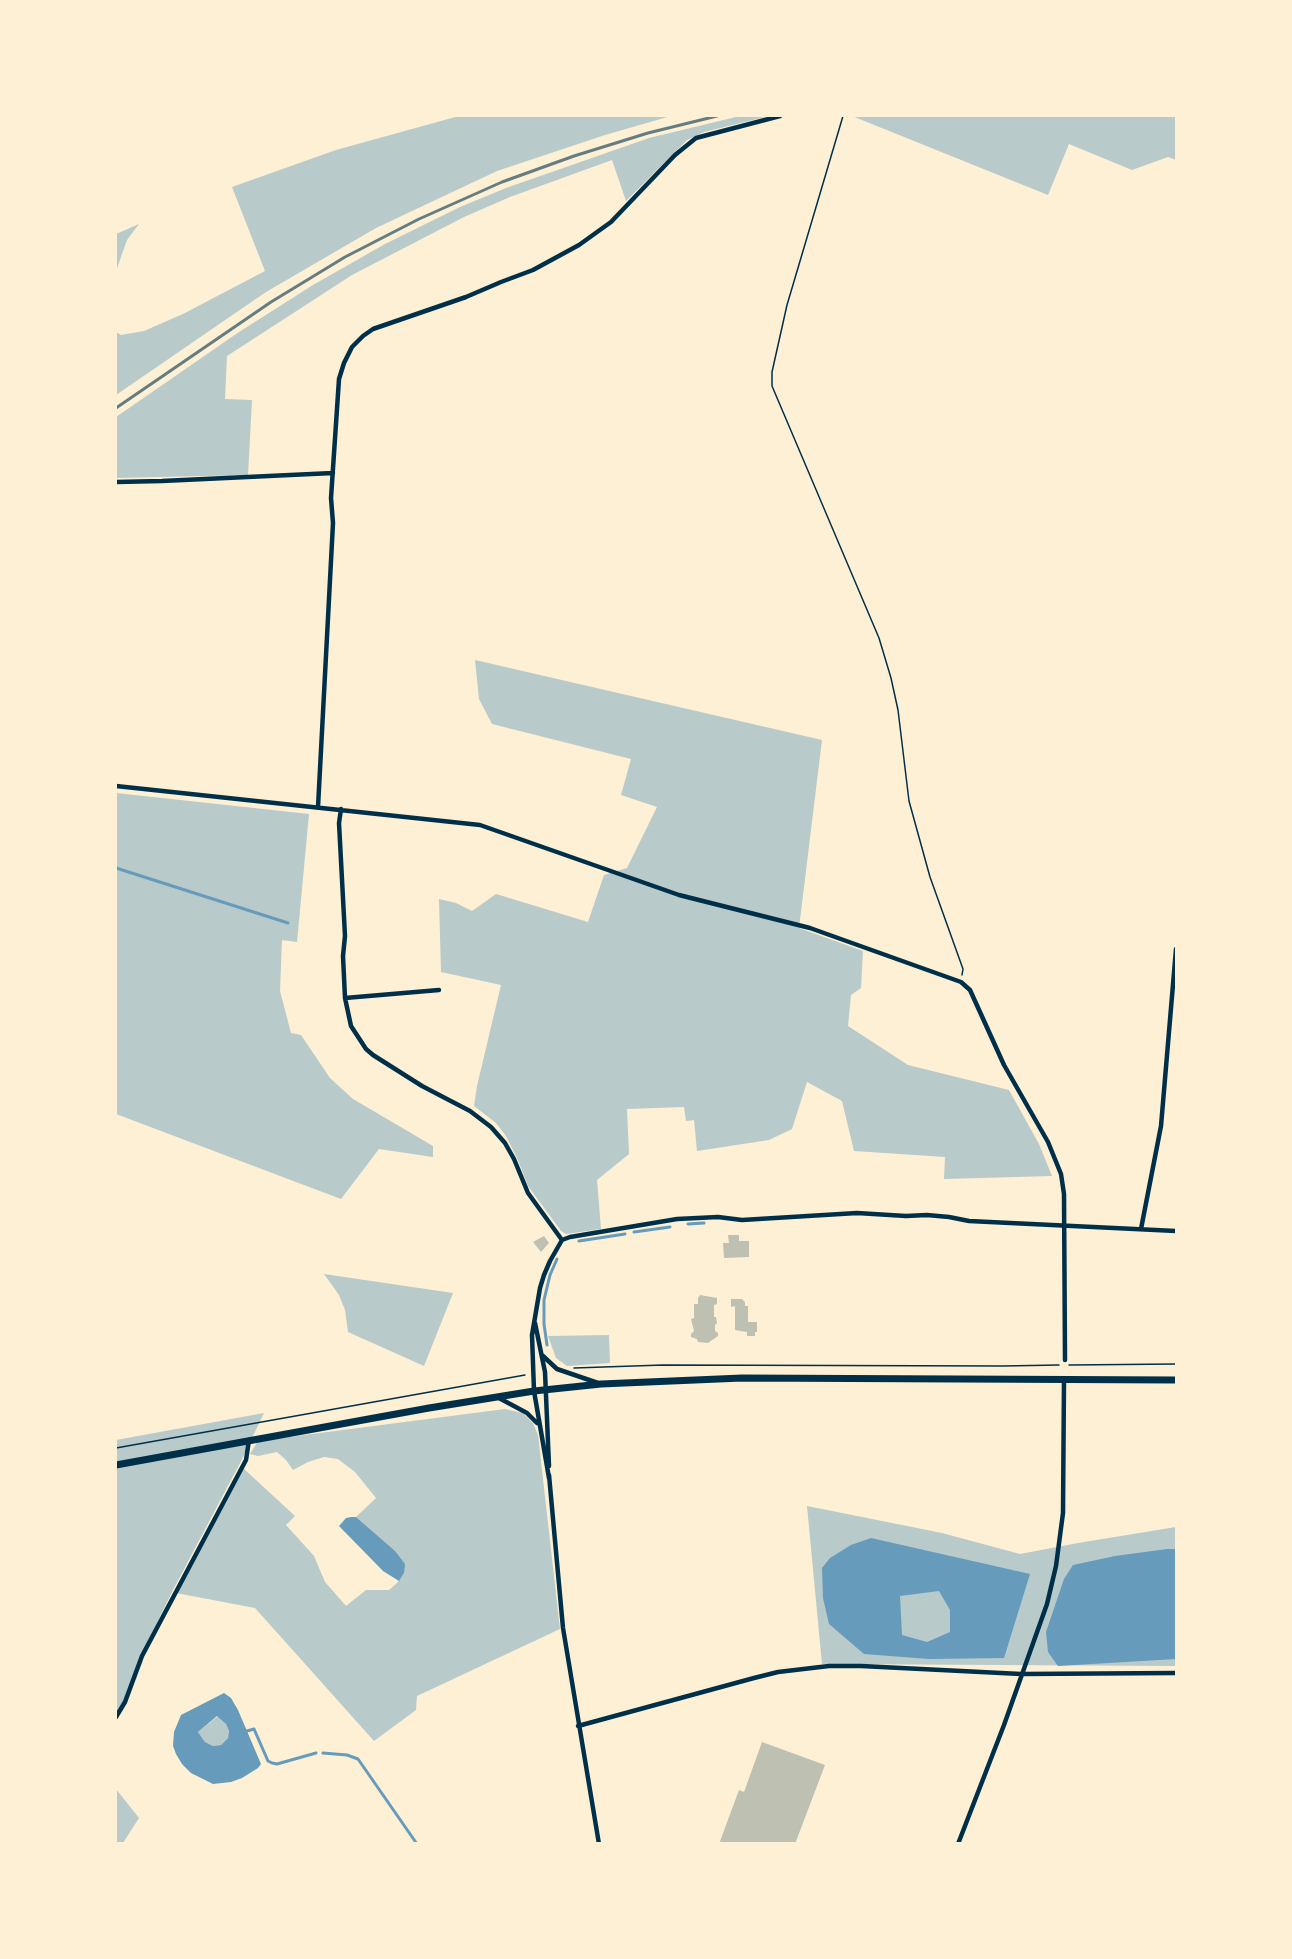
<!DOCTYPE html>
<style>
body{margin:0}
#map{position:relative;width:1292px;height:1959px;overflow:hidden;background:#fdf0d5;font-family:"PT Serif",serif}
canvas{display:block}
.frame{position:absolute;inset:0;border:117px solid #fdf0d5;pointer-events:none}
</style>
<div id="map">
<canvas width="1292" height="1959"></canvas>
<div class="frame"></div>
</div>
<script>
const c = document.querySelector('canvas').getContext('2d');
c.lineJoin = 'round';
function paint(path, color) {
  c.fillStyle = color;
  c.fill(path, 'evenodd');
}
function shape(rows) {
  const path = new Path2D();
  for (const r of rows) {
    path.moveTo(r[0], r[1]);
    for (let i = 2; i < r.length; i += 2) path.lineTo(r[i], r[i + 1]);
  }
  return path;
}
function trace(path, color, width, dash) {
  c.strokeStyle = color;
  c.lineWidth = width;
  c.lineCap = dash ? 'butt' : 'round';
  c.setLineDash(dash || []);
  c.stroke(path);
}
paint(shape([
 [459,116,671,116,605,135,497,171,376,228,266,292,116,395,116,332,121,335,144,331,183,314,265,271,232,187,336,150],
 [740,116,769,116,704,132,687,140,626,201,612,160,510,197,464,217,352,275,227,356,225,399,252,400,248,475,116,478,116,417,239,332,313,285,385,244,460,207,506,188,649,138],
 [852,116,1176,116,1176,160,1168,157,1132,170,1069,144,1048,195],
 [139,224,127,240,116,271,116,234],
 [475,660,822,740,799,928,863,951,861,988,851,995,848,1026,908,1065,1009,1090,1039,1144,1052,1176,944,1179,945,1157,854,1151,842,1101,807,1082,792,1129,769,1140,697,1151,694,1120,686,1121,684,1107,627,1109,629,1154,597,1180,601,1229,566,1234,561,1231,528,1186,518,1160,506,1136,496,1123,474,1106,477,1086,501,985,441,972,439,899,456,903,472,911,496,894,588,922,604,875,627,868,657,807,621,795,631,759,492,724,479,699],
 [116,793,309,814,297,942,282,940,280,991,291,1033,301,1035,330,1078,353,1099,433,1146,433,1157,379,1149,341,1199,116,1114],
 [324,1274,453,1293,424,1366,348,1332,345,1310,339,1295],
 [609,1335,610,1363,567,1366,556,1358,548,1336],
 [505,1409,522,1413,527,1417,533,1423,538,1435,560,1629,417,1696,416,1710,374,1741,255,1608,176,1593,243,1468,295,1516,286,1525,314,1556,325,1582,346,1606,366,1590,389,1590,397,1583,404,1573,395,1552,356,1517,376,1498,355,1472,338,1459,324,1457,308,1462,293,1470,286,1460,277,1452,258,1456,250,1454,258,1441],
 [264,1413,240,1463,173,1590,141,1655,124,1702,116,1715,116,1440],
 [807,1506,942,1533,1020,1554,1078,1543,1176,1527,1176,1666,822,1664],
 [218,1716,226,1724,229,1731,228,1738,221,1745,213,1746,205,1742,198,1732],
 [116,1789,139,1818,123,1843,116,1843]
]), '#b9caca');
paint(shape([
 [351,1517,356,1517,395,1551,405,1564,404,1573,399,1581,383,1571,339,1526,346,1518],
 [871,1538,1030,1574,1004,1658,929,1659,864,1654,829,1624,823,1598,822,1568,830,1558,851,1545],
 [939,1591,950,1610,950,1632,927,1642,902,1635,900,1596],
 [1167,1549,1176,1549,1176,1659,1058,1666,1048,1652,1046,1632,1064,1579,1073,1565,1115,1556],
 [224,1693,231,1698,238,1710,261,1764,258,1768,242,1778,231,1782,213,1784,191,1773,182,1764,176,1754,173,1746,174,1732,181,1715],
 [217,1716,226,1724,229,1731,228,1738,221,1745,213,1746,205,1742,198,1732]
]), '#669bbc');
trace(shape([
 [116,868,288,923],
 [688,1224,704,1223],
 [634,1232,670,1227],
 [579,1241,625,1234],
 [547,1345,544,1324,544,1300,550,1275,557,1259],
 [247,1731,254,1729,268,1761,272,1763,277,1764,316,1753],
 [323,1753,347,1755,358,1759,417,1844]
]), '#669bbc', 3);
paint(shape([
 [728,1235,739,1235,739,1241,749,1241,749,1257,724,1258,723,1243,729,1243],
 [544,1236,549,1243,541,1252,533,1242],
 [700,1295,717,1298,717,1304,714,1305,714,1317,716,1317,717,1323,715,1325,715,1331,718,1333,718,1336,708,1343,698,1342,697,1339,691,1337,691,1334,694,1331,691,1319,694,1318,694,1304,698,1304,698,1298],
 [731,1299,742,1299,745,1302,745,1306,748,1306,748,1322,757,1322,757,1332,755,1332,755,1336,747,1336,747,1332,735,1330,735,1306,731,1307],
 [762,1742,825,1765,795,1844,719,1844,739,1790,744,1792]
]), '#bec0b2');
trace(shape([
 [843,116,787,305,772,372,772,386,879,638,891,678,898,710,909,801,930,877,963,969,962,975],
 [1069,1365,1176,1364],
 [574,1368,663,1365,1003,1366,1059,1365],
 [116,1448,525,1375]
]), '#003049', 1.5);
trace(shape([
 [116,482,162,481,333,473],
 [116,786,480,825,679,895,810,928,961,982,970,990,1004,1065,1048,1142,1061,1174,1064,1194,1065,1360],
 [318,807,333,523,331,498,339,379,344,363,352,347,363,336,373,329,466,297,501,282,533,270,579,245,611,222,675,155,696,138,780,116],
 [341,809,339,823,345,936,343,956,345,998,351,1026,366,1049,373,1055,422,1086,470,1111,491,1127,505,1143,514,1159,528,1193,562,1240,550,1261,544,1275,540,1288,532,1335,534,1391,549,1478],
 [345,998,439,990],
 [1141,1229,1161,1126,1176,949],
 [562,1240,570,1237,677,1219,718,1217,742,1220,857,1213,906,1216,927,1215,949,1217,969,1221,1176,1231],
 [535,1323,545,1372,549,1466],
 [543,1356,557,1369,598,1383],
 [497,1397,527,1413,537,1423],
 [549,1475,563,1628,599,1844],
 [116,1717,125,1702,142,1656,246,1460,249,1440],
 [578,1726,754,1678,778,1672,829,1666,861,1666,1021,1674,1176,1673],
 [958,1844,1004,1725,1047,1604,1056,1566,1063,1513,1064,1379]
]), '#003049', 4.5);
trace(shape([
 [116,1465,429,1408,534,1391,601,1384,742,1378,1176,1380]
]), '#003049', 7);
trace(shape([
 [116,408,271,302,345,257,419,219,502,182,574,156,648,133,717,116]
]), '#657d81', 3);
</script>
